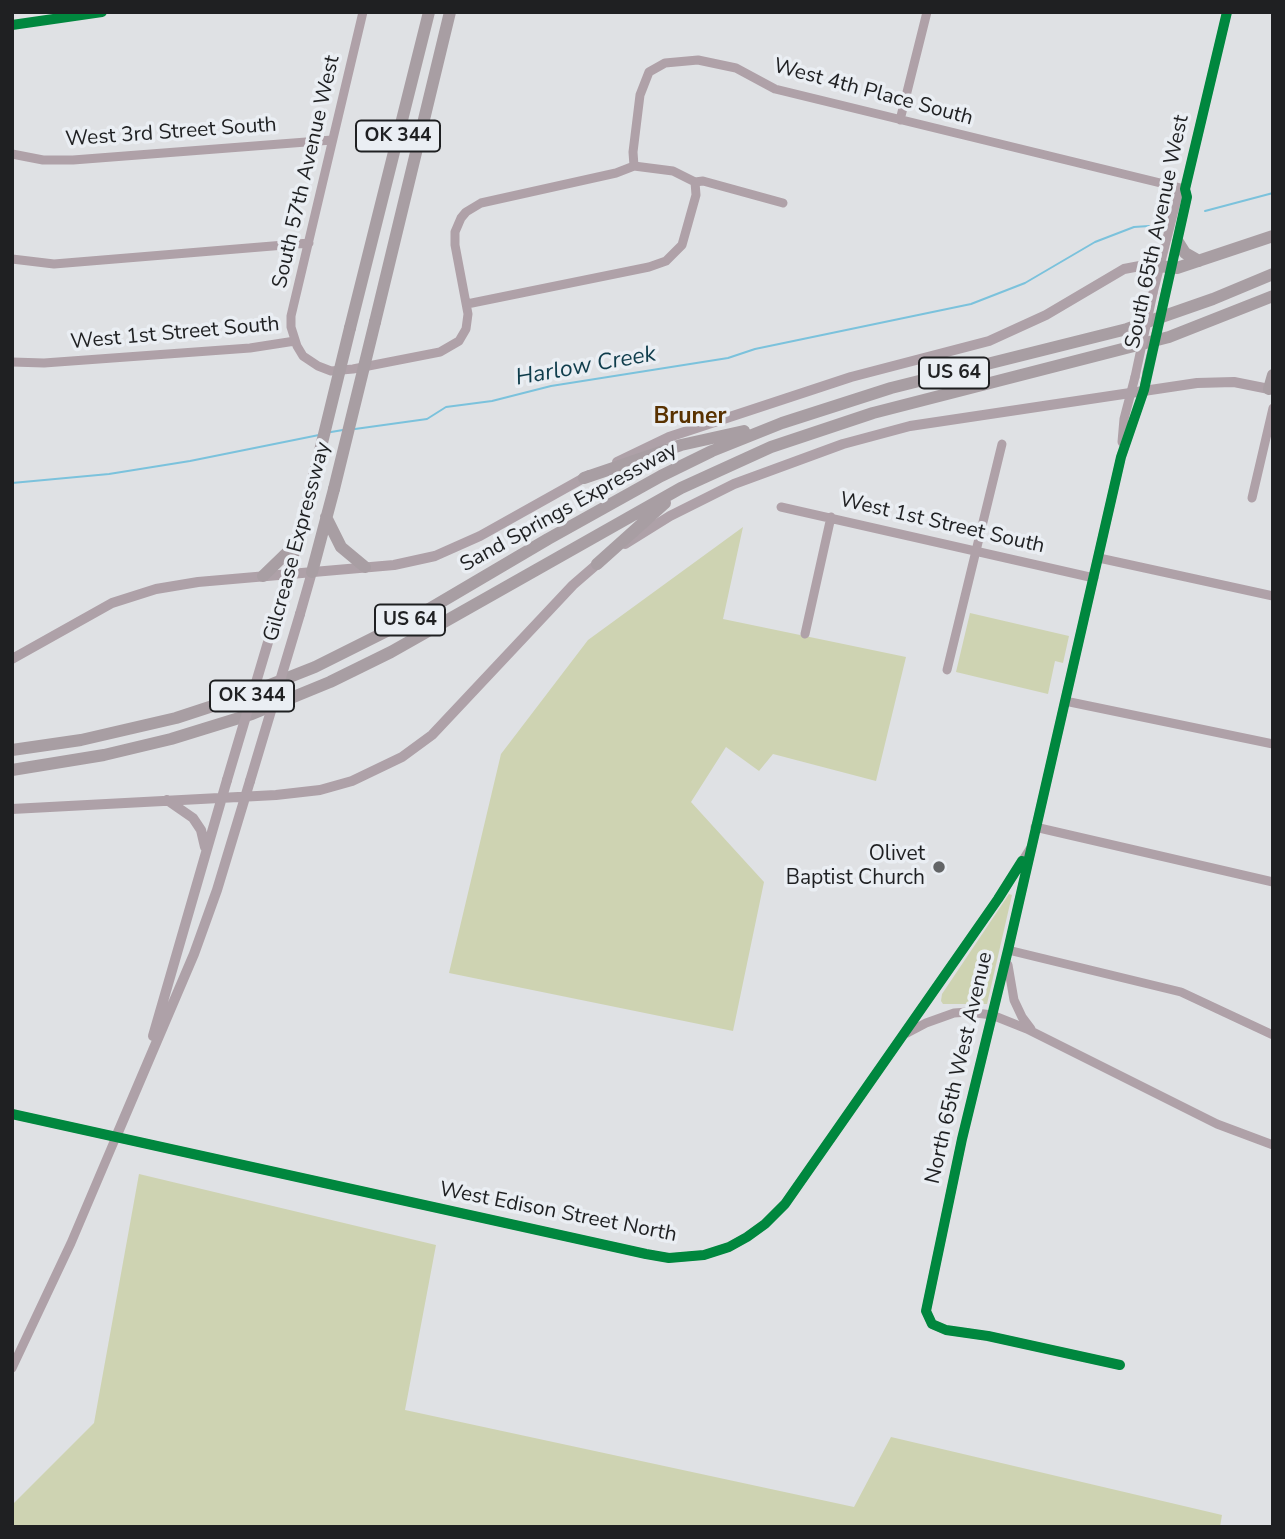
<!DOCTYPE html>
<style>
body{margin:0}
#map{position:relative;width:1285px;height:1539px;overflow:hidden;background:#dfe1e4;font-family:"Nunito Sans",sans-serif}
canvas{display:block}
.frame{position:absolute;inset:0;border:14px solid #1f2022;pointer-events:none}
</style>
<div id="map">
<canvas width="1285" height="1539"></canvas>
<div class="frame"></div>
</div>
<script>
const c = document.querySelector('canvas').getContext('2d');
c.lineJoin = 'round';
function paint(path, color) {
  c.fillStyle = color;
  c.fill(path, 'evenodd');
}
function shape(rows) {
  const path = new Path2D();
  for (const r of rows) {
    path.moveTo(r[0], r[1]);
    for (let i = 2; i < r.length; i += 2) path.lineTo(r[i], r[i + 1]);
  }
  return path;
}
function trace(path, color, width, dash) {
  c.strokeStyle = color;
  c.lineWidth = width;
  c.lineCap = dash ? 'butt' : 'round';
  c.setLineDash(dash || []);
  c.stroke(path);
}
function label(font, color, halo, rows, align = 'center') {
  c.font = font + ' "Nunito Sans",sans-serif';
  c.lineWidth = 7;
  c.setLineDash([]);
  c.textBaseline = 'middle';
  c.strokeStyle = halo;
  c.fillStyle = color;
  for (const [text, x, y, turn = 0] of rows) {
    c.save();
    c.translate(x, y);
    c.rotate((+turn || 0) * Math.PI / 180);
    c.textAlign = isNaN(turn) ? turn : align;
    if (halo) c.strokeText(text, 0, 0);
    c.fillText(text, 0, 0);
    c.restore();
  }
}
paint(shape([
 [743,527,723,619,906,657,876,781,773,754,759,771,726,747,691,802,764,882,733,1031,449,973,501,754,588,640],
 [970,613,1069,636,1063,663,1055,661,1048,694,956,672],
 [1009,894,1012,895,987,1004,943,1004,941,1001,942,994],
 [139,1174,436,1245,405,1410,854,1507,891,1437,1222,1515,1220,1527,12,1527,12,1505,94,1423]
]), '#ced3b2');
trace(shape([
 [1205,211,1273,193],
 [355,429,427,419,446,407,492,401,551,386,728,358,755,349,971,304,1025,283,1095,242,1134,227,1149,226],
 [331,432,343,430],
 [12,483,109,474,190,461,319,435]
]), '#7bc2dc', 2);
trace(shape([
 [363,12,291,316,291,327,297,346,303,356,318,366,331,371,353,369,440,352,459,341,466,329,468,314,455,245,455,232,461,218,466,212,481,203,616,173,634,166,673,171,695,182,703,181,783,203],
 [900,120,927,12],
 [12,154,43,160,73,160,332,140],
 [634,166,633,152,640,95,649,72,665,63,698,60,736,68,775,89,1185,189],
 [12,259,54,264,309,243],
 [1166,290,1187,197,1185,189,1227,12],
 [1153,293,1178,195,1185,189],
 [467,304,649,267,666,261,682,245,696,195,695,182],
 [12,362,44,363,250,348,295,341],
 [1122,442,1124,419,1135,377],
 [1252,498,1273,408],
 [781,507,1094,578],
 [1099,558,1273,596],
 [805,634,831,517],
 [947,670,1002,444],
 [1065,701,1273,744],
 [1035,827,1273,882],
 [1008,950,1181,992,1273,1035],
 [1008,965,1014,1000,1022,1017,1031,1029],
 [907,1033,926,1023,954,1013,968,1012,992,1015,1027,1029,1217,1124,1273,1145],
 [12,1114,646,1254,669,1258,704,1255,729,1247,747,1237,765,1224,785,1204,998,899,1030,849],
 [1120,1365,988,1336,946,1330,932,1324,926,1311,962,1139,1008,950,1121,457,1144,390,1147,372],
 [12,1368,71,1243,116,1137]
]), '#afa1a8', 9);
trace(shape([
 [617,462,669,437,763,406,851,377,989,341,1046,315,1124,269,1145,265,1158,266],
 [625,544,670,516,734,484,843,444,910,426,1197,383,1234,382,1269,389],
 [277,612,288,574],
 [300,614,312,572],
 [12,659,112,603,156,589,198,582,394,565,435,556,480,536,589,475],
 [167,800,193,818,201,830,205,847],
 [12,809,276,795,320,790,352,781,402,757,432,735,573,585,603,559],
 [153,1036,227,780],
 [116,1137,194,954,217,890,250,781]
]), '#aea1a8', 10);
trace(shape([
 [1178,242,1185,253,1199,261],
 [1158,266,1177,268,1273,236],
 [375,322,450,12],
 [350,328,429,12],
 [1269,389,1273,375],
 [584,478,681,445,744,431],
 [326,517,341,547,365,567],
 [597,564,665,503],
 [312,572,334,489],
 [288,574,309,496],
 [263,576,294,546],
 [12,750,81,740,176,718,234,699,315,667,419,615,548,539,661,476,712,451,782,423,891,388,1127,329,1213,299,1273,274],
 [12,770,104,755,171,739,252,714,330,682,391,652,681,488,771,447,873,413,1169,337,1273,296]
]), '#a89ea3', 12);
trace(shape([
 [1147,372,1166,290],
 [1135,377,1153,293]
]), '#afa1a8', 9);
trace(shape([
 [227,780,277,612],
 [250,781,300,614]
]), '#aea1a8', 10);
trace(shape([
 [334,489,375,322],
 [309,496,350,328]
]), '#a89ea3', 12);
trace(shape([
 [12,25,102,12],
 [12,1114,646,1254,669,1258,704,1255,729,1247,747,1237,765,1224,785,1204,998,899,1022,861],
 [1120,1365,988,1336,946,1330,932,1324,926,1311,962,1139,1008,950,1121,457,1144,390,1187,197,1185,189,1227,12]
]), '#00873e', 10);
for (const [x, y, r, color] of [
 [939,867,7,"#626466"]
]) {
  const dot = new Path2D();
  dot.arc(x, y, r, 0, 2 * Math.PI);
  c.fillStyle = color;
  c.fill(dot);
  trace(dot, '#eaeef3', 2.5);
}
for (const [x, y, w] of [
 [398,136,84],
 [954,373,70],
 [410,620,70],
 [252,696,84]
]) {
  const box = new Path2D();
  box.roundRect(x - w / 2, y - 15.5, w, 31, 5);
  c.fillStyle = '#eaeef3';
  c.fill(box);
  trace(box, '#1f2022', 2);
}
label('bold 19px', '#1f2022', null, [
 ["OK 344",398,136],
 ["US 64",954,373],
 ["US 64",410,620],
 ["OK 344",252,696]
]);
label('21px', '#1f2022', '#eaeef3', [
 ["West 4th Place South",873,93,15],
 ["West 3rd Street South",171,133,-4],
 ["South 57th Avenue West",307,172,-77],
 ["South 65th Avenue West",1158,232,-78],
 ["West 1st Street South",175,334,-5],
 ["Sand Springs Expressway",569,508,-29],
 ["West 1st Street South",942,524,13],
 ["Gilcrease Expressway",298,542,-75],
 ["North 65th West Avenue",960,1068,-77],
 ["West Edison Street North",558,1213,11]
]);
label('21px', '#1f2022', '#eaeef3', [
 ["Olivet",925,855],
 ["Baptist Church",925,879]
], 'right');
label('italic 23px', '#0f3d4c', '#eaeef3', [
 ["Harlow Creek",586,367,-10]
]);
label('bold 23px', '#593201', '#eaeef3', [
 ["Bruner",690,417]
]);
</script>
